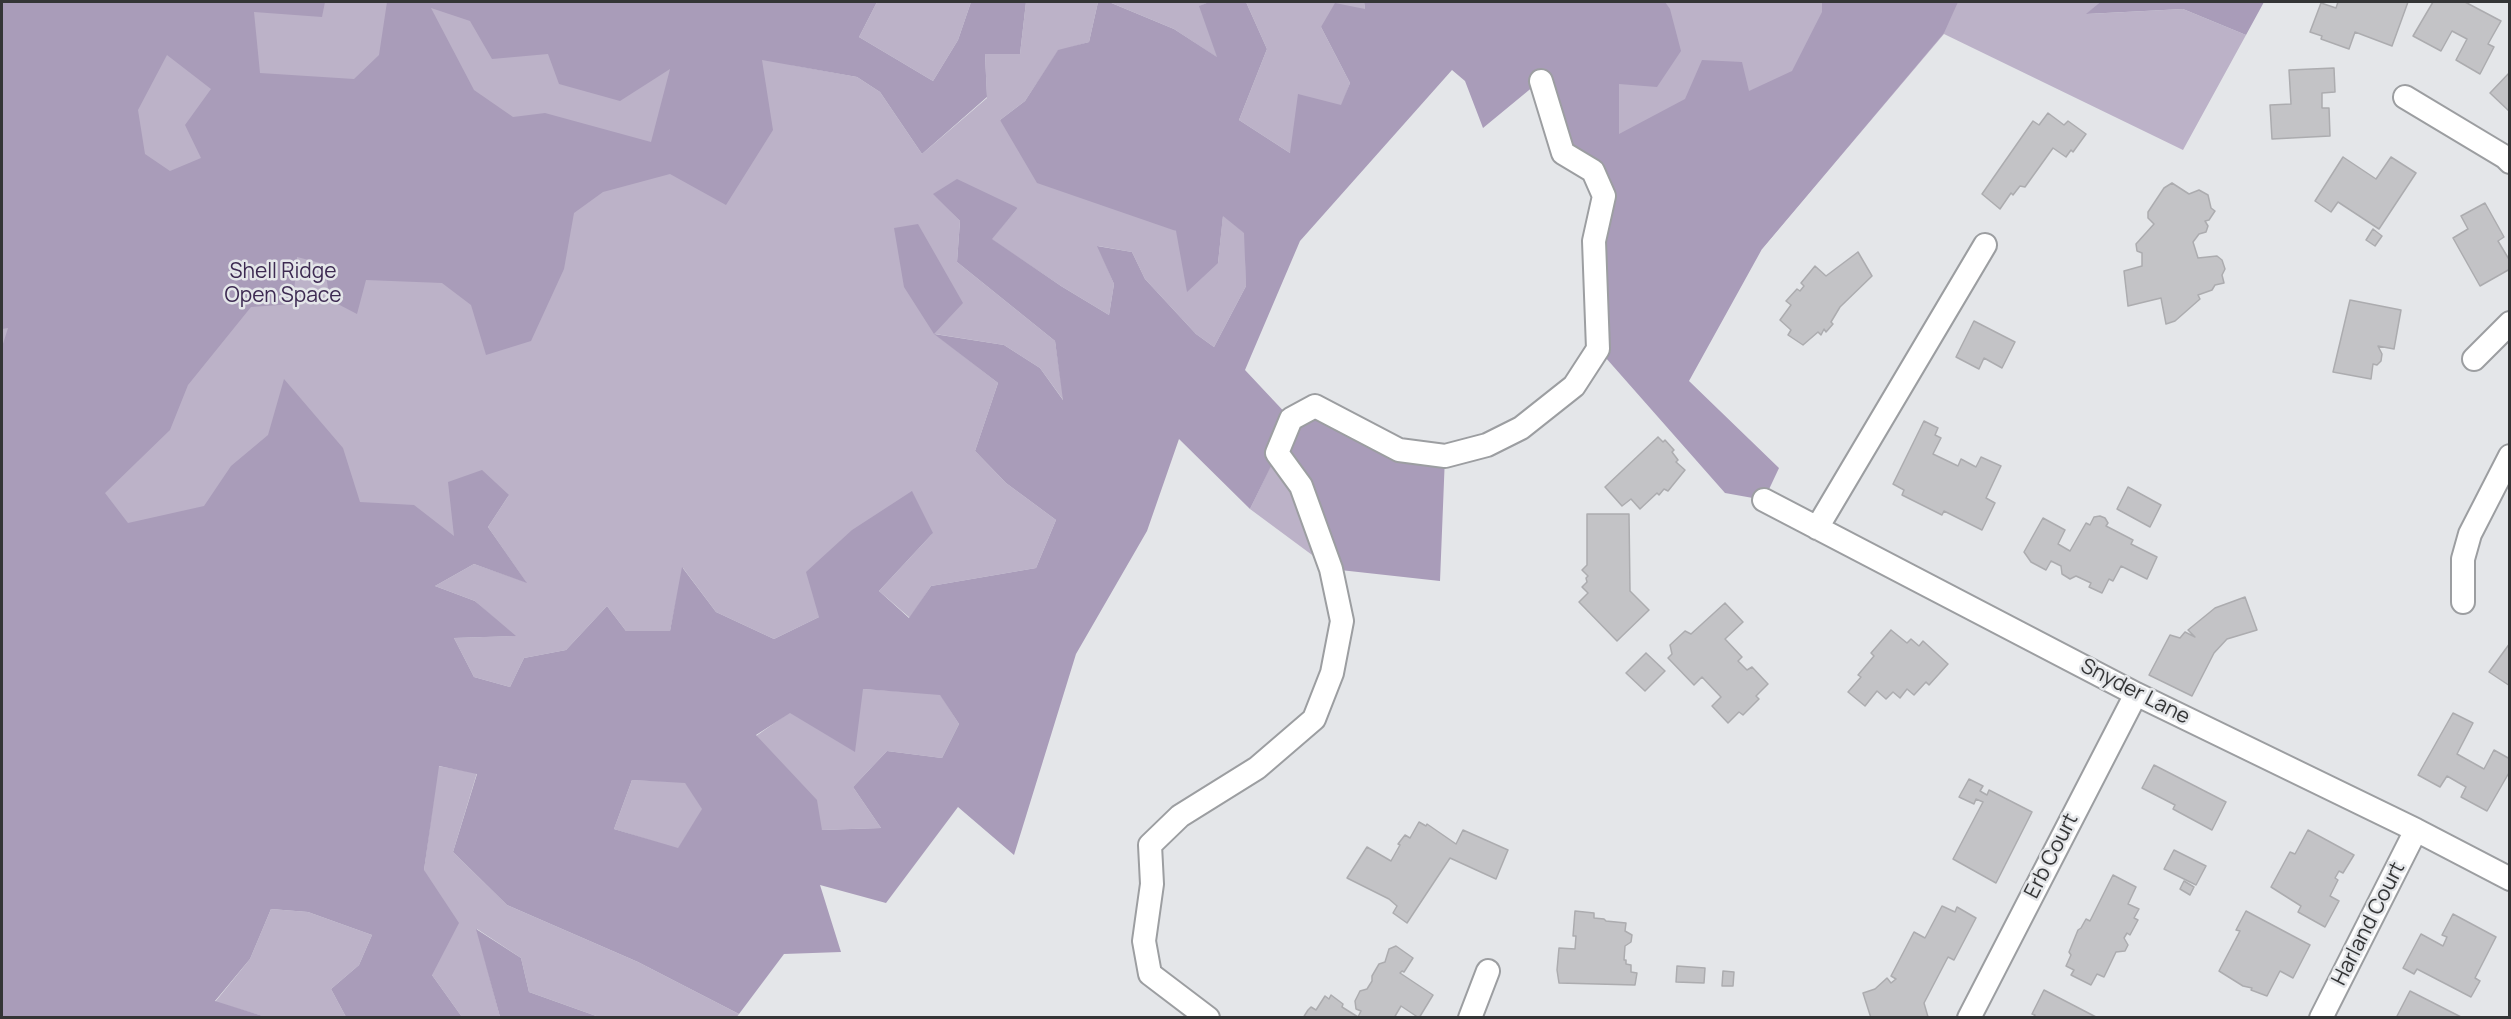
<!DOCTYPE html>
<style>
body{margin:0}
#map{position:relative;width:2511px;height:1019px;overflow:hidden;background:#e4e6e9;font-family:Manrope,sans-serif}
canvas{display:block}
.frame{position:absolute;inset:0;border:3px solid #343536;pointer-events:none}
</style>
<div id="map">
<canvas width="2511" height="1019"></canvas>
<div class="frame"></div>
</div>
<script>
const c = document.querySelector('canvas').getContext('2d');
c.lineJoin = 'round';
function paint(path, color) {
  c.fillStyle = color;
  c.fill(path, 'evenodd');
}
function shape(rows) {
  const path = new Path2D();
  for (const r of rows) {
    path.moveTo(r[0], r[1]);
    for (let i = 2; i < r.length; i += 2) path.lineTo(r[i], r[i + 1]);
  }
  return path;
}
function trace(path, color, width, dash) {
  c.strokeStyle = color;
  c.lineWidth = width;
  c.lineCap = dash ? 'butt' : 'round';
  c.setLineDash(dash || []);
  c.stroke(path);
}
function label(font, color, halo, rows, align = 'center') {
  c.font = font + ' Manrope,sans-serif';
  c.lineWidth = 5;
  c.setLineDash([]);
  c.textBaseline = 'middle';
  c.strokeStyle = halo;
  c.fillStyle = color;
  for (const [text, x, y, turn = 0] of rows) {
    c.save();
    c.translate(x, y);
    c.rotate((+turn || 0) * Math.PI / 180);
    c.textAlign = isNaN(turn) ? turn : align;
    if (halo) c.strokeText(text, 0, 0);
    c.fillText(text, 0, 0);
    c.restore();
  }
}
paint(shape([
 [2,2,837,2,792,65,857,77,880,92,922,154,987,98,985,54,1020,54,1026,2,1098,2,1089,42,1058,51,1025,101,1000,120,1176,231,1218,263,1223,215,1245,233,1246,286,1214,347,1196,334,1145,279,1132,252,1098,246,1114,284,1109,315,1061,286,991,239,1018,208,934,194,960,221,957,262,1055,341,1064,401,1040,368,1004,345,935,334,998,383,975,451,1006,483,1056,520,1036,568,931,586,910,618,879,591,933,533,819,617,774,639,716,612,683,568,670,631,626,631,607,606,566,650,524,658,510,687,474,677,454,638,514,636,475,601,435,586,474,564,526,582,488,527,509,495,454,537,2,1018],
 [877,2,971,2,958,40,933,81,859,37],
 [1109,2,1209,2,1200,6,1218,58,1174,29],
 [1246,2,1364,2,1365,9,1321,27,1350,83,1342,105,1290,153,1239,120,1267,49],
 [1455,2,2100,2,2087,14,2183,9,2246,35,2183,150,1944,34,1762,249],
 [1277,453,1331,569,1250,509],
 [863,689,940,694,959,724,942,758,887,751,853,787,881,828,822,830,756,736,790,712],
 [438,766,477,773,453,852,507,905,638,962,739,1014,736,1018,599,1017,529,992,521,958,477,929,500,1017,462,1017,432,975,424,870],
 [632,780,685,782,703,809,678,849,614,829],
 [271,909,308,912,372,935,359,965,331,989,346,1017,266,1017,215,1002,250,959]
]), '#bcb2c8');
paint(shape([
 [2,2,325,2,322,17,254,12,260,73,354,79,379,55,387,2,877,2,859,37,933,81,958,40,971,2,1026,2,1020,54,985,54,987,97,922,154,880,92,857,77,762,60,773,130,726,205,670,174,603,192,574,213,564,269,531,341,486,355,471,305,442,283,366,280,357,314,330,300,324,264,297,257,293,304,251,307,188,385,170,430,105,493,128,523,204,506,231,466,268,435,284,379,343,448,360,502,414,505,454,536,448,482,482,470,509,495,488,527,527,583,474,564,435,586,475,601,516,636,454,638,474,677,510,687,524,658,566,650,607,606,626,631,670,631,682,567,716,612,774,639,819,617,806,572,852,530,912,491,933,533,879,591,909,618,931,586,1036,568,1056,520,1006,483,975,451,998,383,934,334,904,287,894,228,918,224,963,303,934,334,1004,345,1040,368,1063,400,1055,341,957,262,960,221,933,194,957,179,1018,208,992,239,1061,286,1109,315,1114,284,1097,246,1132,252,1145,279,1196,334,1214,347,1246,286,1244,233,1223,216,1218,263,1187,292,1176,231,1037,183,1000,120,1025,101,1058,50,1089,42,1098,2,1109,2,1174,29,1217,57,1199,6,1209,2,1246,2,1267,49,1239,120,1290,153,1298,94,1341,105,1350,83,1321,27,1335,3,1365,9,1364,2,1665,2,1670,9,1681,51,1657,87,1619,84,1619,134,1685,99,1702,60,1742,62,1749,91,1792,71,1822,12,1822,2,1958,2,1944,33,1762,249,1689,381,1779,468,1764,500,1725,493,1598,349,1604,196,1563,153,1540,81,1483,128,1465,81,1452,70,1300,241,1245,370,1291,419,1315,406,1445,456,1440,581,1331,569,1277,454,1250,509,1179,439,1147,531,1076,654,1014,855,958,807,886,903,820,885,841,952,784,954,739,1014,638,962,507,905,453,852,477,774,439,766,424,870,459,923,432,975,462,1017,346,1017,331,989,359,965,372,935,308,912,271,909,250,959,215,1001,266,1017,2,1017,2,347,8,328,2,329],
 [431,8,470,21,492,59,548,54,559,84,620,101,670,69,651,142,545,113,513,117,474,90],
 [167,55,211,89,185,125,201,158,170,171,145,154,138,110],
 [863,689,940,695,959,724,942,758,887,751,853,787,881,828,822,830,817,800,756,735,790,713,855,752],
 [632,780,685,783,702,809,678,848,614,829],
 [2100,2,2264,2,2246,35,2183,9,2086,14],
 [476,929,521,958,529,992,599,1017,500,1017]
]), '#a99cb9');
const building = shape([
 [2338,2,2408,2,2392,46,2355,32,2349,49,2321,39,2322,36,2310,32,2321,3,2336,8,2338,2],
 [2433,2,2465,2,2501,21,2488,44,2494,47,2480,74,2456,60,2467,39,2452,31,2441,51,2413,36,2433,2],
 [2334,68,2335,92,2322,93,2322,108,2329,108,2330,136,2272,139,2270,105,2291,104,2289,70,2334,68],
 [2510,72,2510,112,2490,93,2510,72],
 [2048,113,2064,125,2068,121,2086,134,2073,152,2071,150,2066,157,2053,148,2025,187,2020,186,2013,195,2011,193,2000,209,1982,194,2033,121,2039,125,2048,113],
 [2343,157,2376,179,2391,157,2416,173,2379,229,2338,202,2331,212,2315,201,2343,157],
 [2172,183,2189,194,2199,190,2208,195,2211,208,2215,211,2209,220,2205,221,2208,226,2206,232,2199,234,2193,242,2198,258,2217,256,2222,260,2225,269,2222,275,2224,283,2215,285,2212,290,2198,295,2200,299,2175,321,2166,324,2161,298,2128,306,2124,271,2142,266,2142,253,2137,251,2136,244,2154,224,2148,218,2148,212,2164,188,2172,183],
 [2485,203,2504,237,2498,241,2510,261,2510,269,2480,286,2453,238,2468,229,2461,216,2485,203],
 [2373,229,2382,236,2375,246,2366,240,2373,229],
 [1858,252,1872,276,1840,307,1831,322,1833,324,1826,332,1824,329,1821,335,1818,332,1803,345,1788,335,1791,330,1780,320,1791,305,1786,301,1797,289,1800,291,1804,286,1801,283,1815,266,1826,276,1858,252],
 [2350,300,2401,310,2394,349,2378,346,2382,354,2381,361,2377,365,2373,364,2371,379,2333,372,2350,300],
 [1974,321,2015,342,2002,368,1984,358,1979,369,1956,357,1974,321],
 [1924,421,1938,428,1935,435,1941,438,1933,454,1958,466,1961,459,1976,467,1981,457,2001,466,1986,498,1995,503,1982,530,1944,511,1942,515,1902,495,1904,490,1893,484,1924,421],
 [1658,437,1663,442,1665,440,1674,450,1672,452,1678,460,1676,462,1685,470,1668,491,1664,489,1659,495,1657,493,1640,509,1631,499,1622,506,1605,487,1658,437],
 [2128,487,2161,505,2150,527,2117,509,2128,487],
 [1587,514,1629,514,1630,591,1649,610,1617,641,1579,602,1588,593,1582,587,1587,582,1586,578,1588,576,1582,570,1587,565,1587,514],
 [2100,516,2105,518,2108,523,2106,526,2133,540,2131,544,2157,557,2147,579,2121,566,2113,581,2109,579,2102,593,2089,587,2091,583,2076,576,2070,579,2062,574,2061,566,2051,561,2046,570,2031,562,2024,552,2043,518,2065,530,2058,544,2070,551,2086,523,2090,525,2094,517,2100,516],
 [2245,597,2257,630,2227,639,2214,653,2192,696,2149,675,2170,635,2180,638,2185,632,2195,637,2188,630,2215,608,2245,597],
 [1725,603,1743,622,1725,639,1742,657,1738,661,1747,670,1752,667,1768,684,1756,696,1759,699,1743,715,1739,712,1728,723,1712,706,1721,697,1702,677,1694,685,1668,658,1672,654,1670,645,1685,631,1691,634,1725,603],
 [1891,630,1907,643,1911,639,1919,646,1923,641,1948,664,1929,685,1926,682,1914,695,1907,689,1900,698,1893,692,1886,699,1877,691,1865,706,1848,692,1861,677,1858,675,1874,656,1871,653,1891,630],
 [2510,643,2510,686,2489,672,2510,643],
 [1646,653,1665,671,1645,691,1626,673,1646,653],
 [2453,713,2473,723,2457,754,2484,769,2494,750,2510,759,2510,771,2487,811,2461,797,2466,787,2447,776,2440,787,2418,775,2453,713],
 [2154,765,2226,802,2212,830,2173,809,2175,805,2142,788,2154,765],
 [1969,779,1983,786,1980,791,1987,795,1989,790,2032,812,1996,883,1953,859,1983,802,1976,799,1974,804,1959,797,1969,779],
 [1419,822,1426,826,1427,824,1456,844,1463,830,1508,850,1496,879,1450,858,1407,923,1393,913,1397,906,1389,899,1347,878,1367,847,1391,861,1400,845,1398,844,1405,835,1410,838,1419,822],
 [2308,830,2354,855,2343,873,2339,871,2335,878,2338,880,2330,896,2339,901,2325,927,2298,912,2301,906,2271,887,2290,852,2295,854,2308,830],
 [2174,850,2206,866,2196,885,2164,869,2174,850],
 [2113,875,2136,887,2128,904,2139,909,2134,918,2138,920,2130,935,2127,933,2124,938,2128,945,2125,951,2116,952,2104,977,2097,974,2091,985,2071,975,2074,970,2066,966,2071,955,2069,952,2078,930,2081,928,2086,919,2090,921,2113,875],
 [2184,881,2194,887,2190,895,2180,889,2184,881],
 [1942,906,1955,912,1957,907,1976,918,1954,960,1948,957,1924,1003,1928,1017,1871,1018,1863,993,1875,989,1887,978,1891,983,1896,979,1891,976,1914,932,1925,938,1942,906],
 [1575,911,1594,913,1594,918,1604,919,1606,921,1626,923,1625,931,1632,935,1631,942,1625,946,1624,960,1626,960,1626,964,1631,965,1631,972,1637,973,1635,985,1559,983,1557,970,1559,948,1575,949,1576,936,1573,936,1575,911],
 [2246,911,2310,945,2293,978,2280,971,2267,996,2251,990,2252,988,2243,986,2219,971,2240,931,2236,930,2246,911],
 [2453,914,2496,937,2475,978,2480,981,2471,997,2417,969,2414,974,2403,968,2421,934,2443,946,2447,937,2442,935,2453,914],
 [1396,946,1413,958,1404,972,1402,971,1400,973,1433,995,1419,1018,1401,1006,1394,1018,1303,1018,1308,1010,1311,1007,1316,1010,1325,996,1329,999,1331,995,1343,1004,1342,1007,1358,1017,1361,1011,1356,1009,1355,1001,1360,991,1367,989,1372,981,1372,976,1379,964,1385,962,1389,949,1396,946],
 [1677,966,1705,968,1704,983,1676,982,1677,966],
 [1723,971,1734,972,1733,986,1722,986,1723,971],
 [2044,990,2096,1017,2033,1018,2035,1015,2032,1014,2044,990],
 [2410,991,2461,1017,2461,1018,2396,1018,2410,991]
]);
paint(building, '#c3c3c6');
trace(building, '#acacaf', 1.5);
const minor = shape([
 [2405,97,2505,157,2510,162],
 [2474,359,2510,323],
 [1764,500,2136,694,2416,830,2510,879],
 [1817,528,1985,245],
 [2463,602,2463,559,2470,534,2510,456],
 [1208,1018,1150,974,1144,941,1152,884,1150,845,1180,816,1257,768,1314,719,1332,673,1342,621,1331,569,1301,486,1277,453,1291,419,1315,406,1399,450,1445,456,1487,445,1521,428,1574,386,1598,349,1594,241,1604,196,1593,171,1563,153,1541,81],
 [1470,1018,1488,971],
 [1969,1018,2136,694],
 [2321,1018,2416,830]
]);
trace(minor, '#9c9ea1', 26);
trace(minor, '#fff', 22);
label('21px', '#3d2a52', '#e4e6e9', [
 ["Shell Ridge",283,272],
 ["Open Space",283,296]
]);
label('21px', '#343536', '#e4e6e9', [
 ["Snyder Lane",2135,692,27],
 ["Erb Court",2052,856,-63],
 ["Harland Court",2369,924,-63]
]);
</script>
